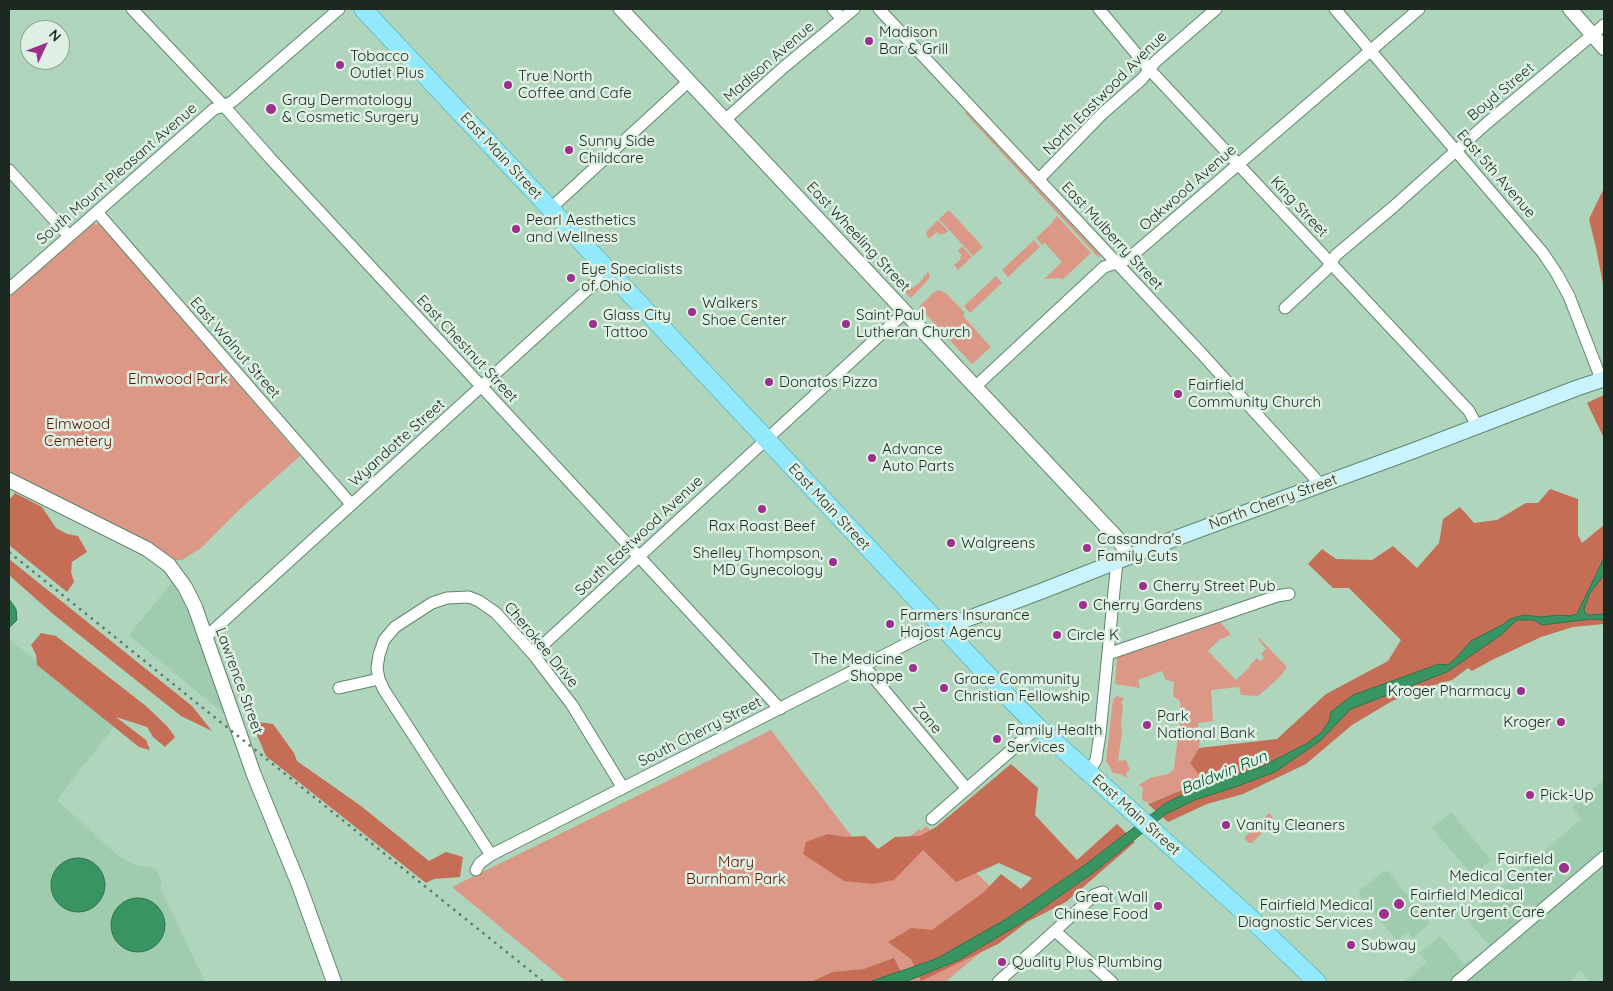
<!DOCTYPE html>
<style>
body{margin:0}
#map{position:relative;width:1613px;height:991px;overflow:hidden;background:#afd5bc;font-family:Quicksand,sans-serif}
canvas{display:block}
.frame{position:absolute;inset:0;border:10px solid #1b2920;pointer-events:none}
.north{position:absolute;left:20px;top:20px;width:50px;height:50px;box-sizing:border-box;background:#ddf0e3;border:1px solid #8fa095;border-radius:50%;rotate:47deg;font-size:14px;font-weight:700;line-height:20px;text-align:center;color:#1b2920}
.north::after{content:'';display:block;margin:auto;width:18px;height:22px;background:#9f2f8c;clip-path:polygon(50% 0,100% 100%,50% 72%,0 100%)}
</style>
<div id="map">
<canvas width="1613" height="991"></canvas>
<div class="frame"></div>
<div class="north">N</div>
</div>
<script>
const c = document.querySelector('canvas').getContext('2d');
c.lineJoin = 'round';
function paint(path, color) {
  c.fillStyle = color;
  c.fill(path, 'evenodd');
}
function shape(rows) {
  const path = new Path2D();
  for (const r of rows) {
    if (r.length === 3) {
      path.moveTo(r[0] + r[2], r[1]);
      path.arc(r[0], r[1], r[2], 0, 2 * Math.PI);
      continue;
    }
    path.moveTo(r[0], r[1]);
    for (let i = 2; i < r.length; i += 2) path.lineTo(r[i], r[i + 1]);
  }
  return path;
}
function trace(path, color, width, dash) {
  c.strokeStyle = color;
  c.lineWidth = width;
  c.lineCap = dash ? 'butt' : 'round';
  c.setLineDash(dash || []);
  c.stroke(path);
}
function label(font, color, halo, rows, align = 'center') {
  c.font = font + ' Quicksand,sans-serif';
  c.lineWidth = 5;
  c.setLineDash([]);
  c.textBaseline = 'middle';
  c.strokeStyle = halo;
  c.fillStyle = color;
  for (const [text, x, y, turn = 0] of rows) {
    c.save();
    c.translate(x, y);
    c.rotate((+turn || 0) * Math.PI / 180);
    c.textAlign = isNaN(turn) ? turn : align;
    if (halo) c.strokeText(text, 0, 0);
    c.fillText(text, 0, 0);
    c.restore();
  }
}
paint(shape([
 [174,580,188,603,229,718,129,635],
 [9,639,115,725,57,800,116,854,133,864,156,869,162,882,160,887,205,982,9,982],
 [1604,780,1604,982,1591,982,1580,970,1569,982,1404,982,1427,962,1419,953,1440,936,1464,964,1490,947,1466,918,1581,819,1572,807],
 [1451,812,1491,860,1473,876,1432,828],
 [1387,870,1430,923,1413,938,1408,932,1397,941,1358,894,1360,893,1359,891,1384,871,1385,872]
]), '#9fccae');
paint(shape([
 [964,112,967,113,1101,256,1098,257],
 [949,210,983,247,973,256,939,219],
 [1057,216,1091,253,1062,280,1060,278,1044,279,1062,262,1045,243,1042,245,1036,238,1050,225],
 [938,220,948,231,943,235,942,233,940,235,937,232,930,238,928,238,926,234,927,231],
 [94,223,96,225,99,223,300,456,238,511,201,548,182,560,172,560,9,475,9,294,14,289,17,290,21,286],
 [1034,240,1040,247,1008,277,1002,270],
 [962,246,972,257,958,270,954,265,961,259,960,257,962,255,958,251],
 [927,270,930,276,929,279,911,298,901,288,905,284,907,286,909,284,913,288,923,279,923,277,927,274],
 [996,276,1002,283,970,313,964,306],
 [939,290,946,293,964,312,964,317,991,347,972,364,919,307,934,292],
 [1219,621,1231,634,1223,639,1221,638,1208,651,1236,680,1250,667,1249,666,1257,658,1260,661,1264,658,1261,654,1266,649,1258,639,1259,638,1287,667,1280,677,1258,696,1241,695,1239,687,1211,690,1213,721,1198,723,1200,739,1199,748,1190,763,1205,781,1149,803,1144,801,1142,798,1143,788,1139,785,1150,778,1168,774,1174,769,1181,710,1180,701,1173,696,1174,682,1166,680,1162,671,1138,680,1140,688,1115,684,1117,657],
 [1117,696,1123,698,1124,699,1121,702,1123,706,1121,724,1122,732,1118,761,1126,760,1130,770,1126,773,1128,778,1120,774,1113,773,1109,765,1106,762,1113,700],
 [771,730,874,866,919,829,921,831,926,826,1023,917,945,982,567,982,452,887],
 [1269,813,1273,817,1260,830,1262,833,1252,843,1249,843,1244,838]
]), '#db9886');
paint(shape([
 [1604,188,1604,289,1596,248,1589,219],
 [1604,395,1604,438,1587,403],
 [1550,489,1578,499,1578,535,1582,543,1604,525,1604,624,1573,627,1541,637,1492,660,1472,671,1468,668,1452,680,1431,686,1392,701,1352,725,1306,764,1243,794,1207,804,1168,822,1148,804,1204,781,1190,763,1199,748,1277,739,1326,694,1388,661,1401,640,1349,588,1333,588,1308,564,1322,549,1336,559,1372,560,1393,546,1417,568,1439,543,1443,519,1460,507,1474,523,1497,520,1526,503,1538,503],
 [15,493,42,507,56,528,67,534,78,536,87,552,72,562,71,572,74,582,67,592,9,545,9,500],
 [9,559,192,706,212,731,181,716,53,614,9,575],
 [41,633,56,636,146,706,168,727,175,737,165,747,153,737,147,727,116,717,146,740,150,750,139,747,37,665,36,655,31,645],
 [251,721,273,724,294,753,297,761,361,806,429,861,446,852,463,857,460,877,434,879,426,883,266,756],
 [1011,764,1038,788,1035,815,1077,860,1117,824,1135,842,1066,902,1027,922,998,944,921,981,911,959,888,942,911,928,932,930,984,892,1001,874,1021,889,1032,878,999,863,956,882,923,850,894,880,873,884,844,881,803,854,806,842,828,834,845,837,865,836,878,849,895,837,920,836,936,827],
 [894,958,906,982,810,982,833,972,864,969]
]), '#c66d56');
const water = shape([
 [1604,558,1604,575,1590,593,1584,609,1585,613,1589,615,1604,614,1604,620,1591,619,1542,625,1534,620,1517,620,1501,635,1447,672,1351,709,1320,741,1275,772,1238,786,1195,800,1166,814,1097,870,1023,922,959,960,905,982,869,982,936,959,1008,918,1086,864,1166,803,1201,786,1261,767,1306,744,1321,733,1329,721,1331,712,1353,695,1439,664,1448,665,1457,657,1471,641,1502,625,1510,619,1524,615,1541,617,1559,615,1570,616,1577,614,1604,558],
 [9,599,16,609,17,620,9,628,9,599],
 [78,885,27],
 [138,925,27]
]);
paint(water, '#389461');
trace(water, '#2f744e', 1);
const minor = shape([
 [132,9,224,106,270,158,780,709],
 [833,9,842,19],
 [879,9,1202,354,1321,485],
 [1099,9,1149,69,1469,411,1477,426],
 [1335,9,1543,253,1557,274,1569,296,1598,371,1600,380],
 [726,119,784,67,854,9],
 [9,170,69,236],
 [1039,179,1103,113,1142,79,1155,62,1216,9],
 [550,209,689,81],
 [97,212,351,504],
 [9,289,214,109,224,106,233,101,339,9],
 [1285,308,1326,270,1336,255,1392,208,1487,123,1604,25],
 [976,386,1104,267,1128,259,1419,9],
 [206,637,608,271],
 [533,654,905,312],
 [1108,654,1277,596,1289,594],
 [864,666,967,789],
 [339,688,379,679],
 [1089,772,1096,760,1100,734,1117,561],
 [932,819,1038,727],
 [491,855,384,690,379,679,377,668,379,655,384,640,395,627,432,603,447,598,469,597,479,601,496,613,533,654,572,705,623,788],
 [476,870,480,863,491,855,924,635,943,628],
 [1055,931,1112,982],
 [998,982,1089,900,1094,895,1103,892],
 [1457,982,1604,857]
]);
const tertiary = shape([
 [621,9,1117,538,1123,546,1128,557],
 [1570,9,1604,48],
 [9,480,147,549,169,565,185,587,195,607,254,775,299,885,334,982]
]);
const secondary = shape([
 [943,628,1042,591,1171,540,1418,449,1577,388,1604,379]
]);
const primary = shape([
 [363,9,1010,699,1038,727,1246,914,1317,982]
]);
trace(minor, '#62866e', 13);
trace(tertiary, '#62866e', 16);
trace(secondary, '#62866e', 17);
trace(primary, '#3a9cad', 19);
trace(minor, '#fff', 11);
trace(tertiary, '#fff', 14);
trace(secondary, '#c9f4fd', 15);
trace(primary, '#92e9fb', 18);
trace(shape([
 [9,552,544,982]
]), '#617a6a', 2.5, [2.5, 5]);
for (const [x, y, r, color] of [
 [869,41,5,"#9f2f8c"],
 [340,65,5,"#9f2f8c"],
 [508,85,5,"#9f2f8c"],
 [271,109,6,"#9f2f8c"],
 [569,150,5,"#9f2f8c"],
 [516,229,5,"#9f2f8c"],
 [571,278,5,"#9f2f8c"],
 [692,312,5,"#9f2f8c"],
 [593,324,5,"#9f2f8c"],
 [846,324,5,"#9f2f8c"],
 [769,382,5,"#9f2f8c"],
 [1178,394,5,"#9f2f8c"],
 [872,458,5,"#9f2f8c"],
 [762,509,5,"#9f2f8c"],
 [951,543,5,"#9f2f8c"],
 [1087,548,5,"#9f2f8c"],
 [833,562,5,"#9f2f8c"],
 [1143,586,5,"#9f2f8c"],
 [1083,605,5,"#9f2f8c"],
 [890,624,5,"#9f2f8c"],
 [1057,635,5,"#9f2f8c"],
 [913,668,5,"#9f2f8c"],
 [944,688,5,"#9f2f8c"],
 [1521,691,5,"#9f2f8c"],
 [1561,722,5,"#9f2f8c"],
 [1147,725,5,"#9f2f8c"],
 [997,739,5,"#9f2f8c"],
 [1530,795,5,"#9f2f8c"],
 [1226,825,5,"#9f2f8c"],
 [1564,868,6,"#9f2f8c"],
 [1399,904,6,"#9f2f8c"],
 [1158,906,5,"#9f2f8c"],
 [1384,914,6,"#9f2f8c"],
 [1351,945,5,"#9f2f8c"],
 [1002,962,5,"#9f2f8c"]
]) {
  const dot = new Path2D();
  dot.arc(x, y, r, 0, 2 * Math.PI);
  c.fillStyle = color;
  c.fill(dot);
  trace(dot, '#ddf0e3', 2);
}
label('15px', '#1b2920', '#ddf0e3', [
 ["Madison",879,32],
 ["Bar & Grill",879,49],
 ["Tobacco",350,56],
 ["Outlet Plus",350,73],
 ["True North",518,76],
 ["Coffee and Cafe",518,93],
 ["Gray Dermatology",282,100],
 ["& Cosmetic Surgery",282,117],
 ["Sunny Side",579,141],
 ["Childcare",579,158],
 ["Pearl Aesthetics",526,220],
 ["and Wellness",526,237],
 ["Eye Specialists",581,269],
 ["of Ohio",581,286],
 ["Walkers",702,303],
 ["Shoe Center",702,320],
 ["Glass City",603,315],
 ["Tattoo",603,332],
 ["Saint Paul",856,315],
 ["Lutheran Church",856,332],
 ["Donatos Pizza",779,382],
 ["Fairfield",1188,385],
 ["Community Church",1188,402],
 ["Advance",882,449],
 ["Auto Parts",882,466],
 ["Rax Roast Beef",762,526,"center"],
 ["Cassandra's",1097,539],
 ["Family Cuts",1097,556],
 ["Walgreens",961,543],
 ["Shelley Thompson,",823,553,"right"],
 ["MD Gynecology",823,570,"right"],
 ["Cherry Street Pub",1153,586],
 ["Cherry Gardens",1093,605],
 ["Farmers Insurance",900,615],
 ["Hajost Agency",900,632],
 ["Circle K",1067,635],
 ["The Medicine",903,659,"right"],
 ["Shoppe",903,676,"right"],
 ["Grace Community",954,679],
 ["Christian Fellowship",954,696],
 ["Kroger Pharmacy",1511,691,"right"],
 ["Park",1157,716],
 ["National Bank",1157,733],
 ["Kroger",1551,722,"right"],
 ["Family Health",1007,730],
 ["Services",1007,747],
 ["Pick-Up",1540,795],
 ["Vanity Cleaners",1236,825],
 ["Fairfield",1553,859,"right"],
 ["Medical Center",1553,876,"right"],
 ["Fairfield Medical",1410,895],
 ["Center Urgent Care",1410,912],
 ["Great Wall",1148,897,"right"],
 ["Chinese Food",1148,914,"right"],
 ["Fairfield Medical",1373,905,"right"],
 ["Diagnostic Services",1373,922,"right"],
 ["Subway",1361,945],
 ["Quality Plus Plumbing",1012,962]
], 'left');
label('15px', '#1b2920', '#ddf0e3', [
 ["Madison Avenue",769,62,-41],
 ["Boyd Street",1501,92,-40],
 ["North Eastwood Avenue",1105,93,-45],
 ["East Main Street",501,156,47],
 ["South Mount Pleasant Avenue",117,174,-41],
 ["East 5th Avenue",1496,174,49],
 ["Oakwood Avenue",1188,188,-41],
 ["King Street",1299,207,47],
 ["East Mulberry Street",1112,236,47],
 ["East Wheeling Street",858,237,47],
 ["East Walnut Street",235,348,49],
 ["East Chestnut Street",467,349,47],
 ["Wyandotte Street",397,443,-42],
 ["North Cherry Street",1273,502,-20],
 ["East Main Street",829,507,47],
 ["South Eastwood Avenue",639,536,-43],
 ["Cherokee Drive",541,645,50],
 ["Lawrence Street",239,681,70],
 ["Zane",927,718,50],
 ["South Cherry Street",700,732,-27],
 ["East Main Street",1136,815,42]
]);
label('15px', '#651300', '#ddf0e3', [
 ["Elmwood Park",178,379],
 ["Elmwood",78,424],
 ["Cemetery",78,441],
 ["Mary",736,862],
 ["Burnham Park",736,879]
]);
label('italic 16px', '#064f2d', '#ddf0e3', [
 ["Baldwin Run",1224,773,-22]
]);
</script>
